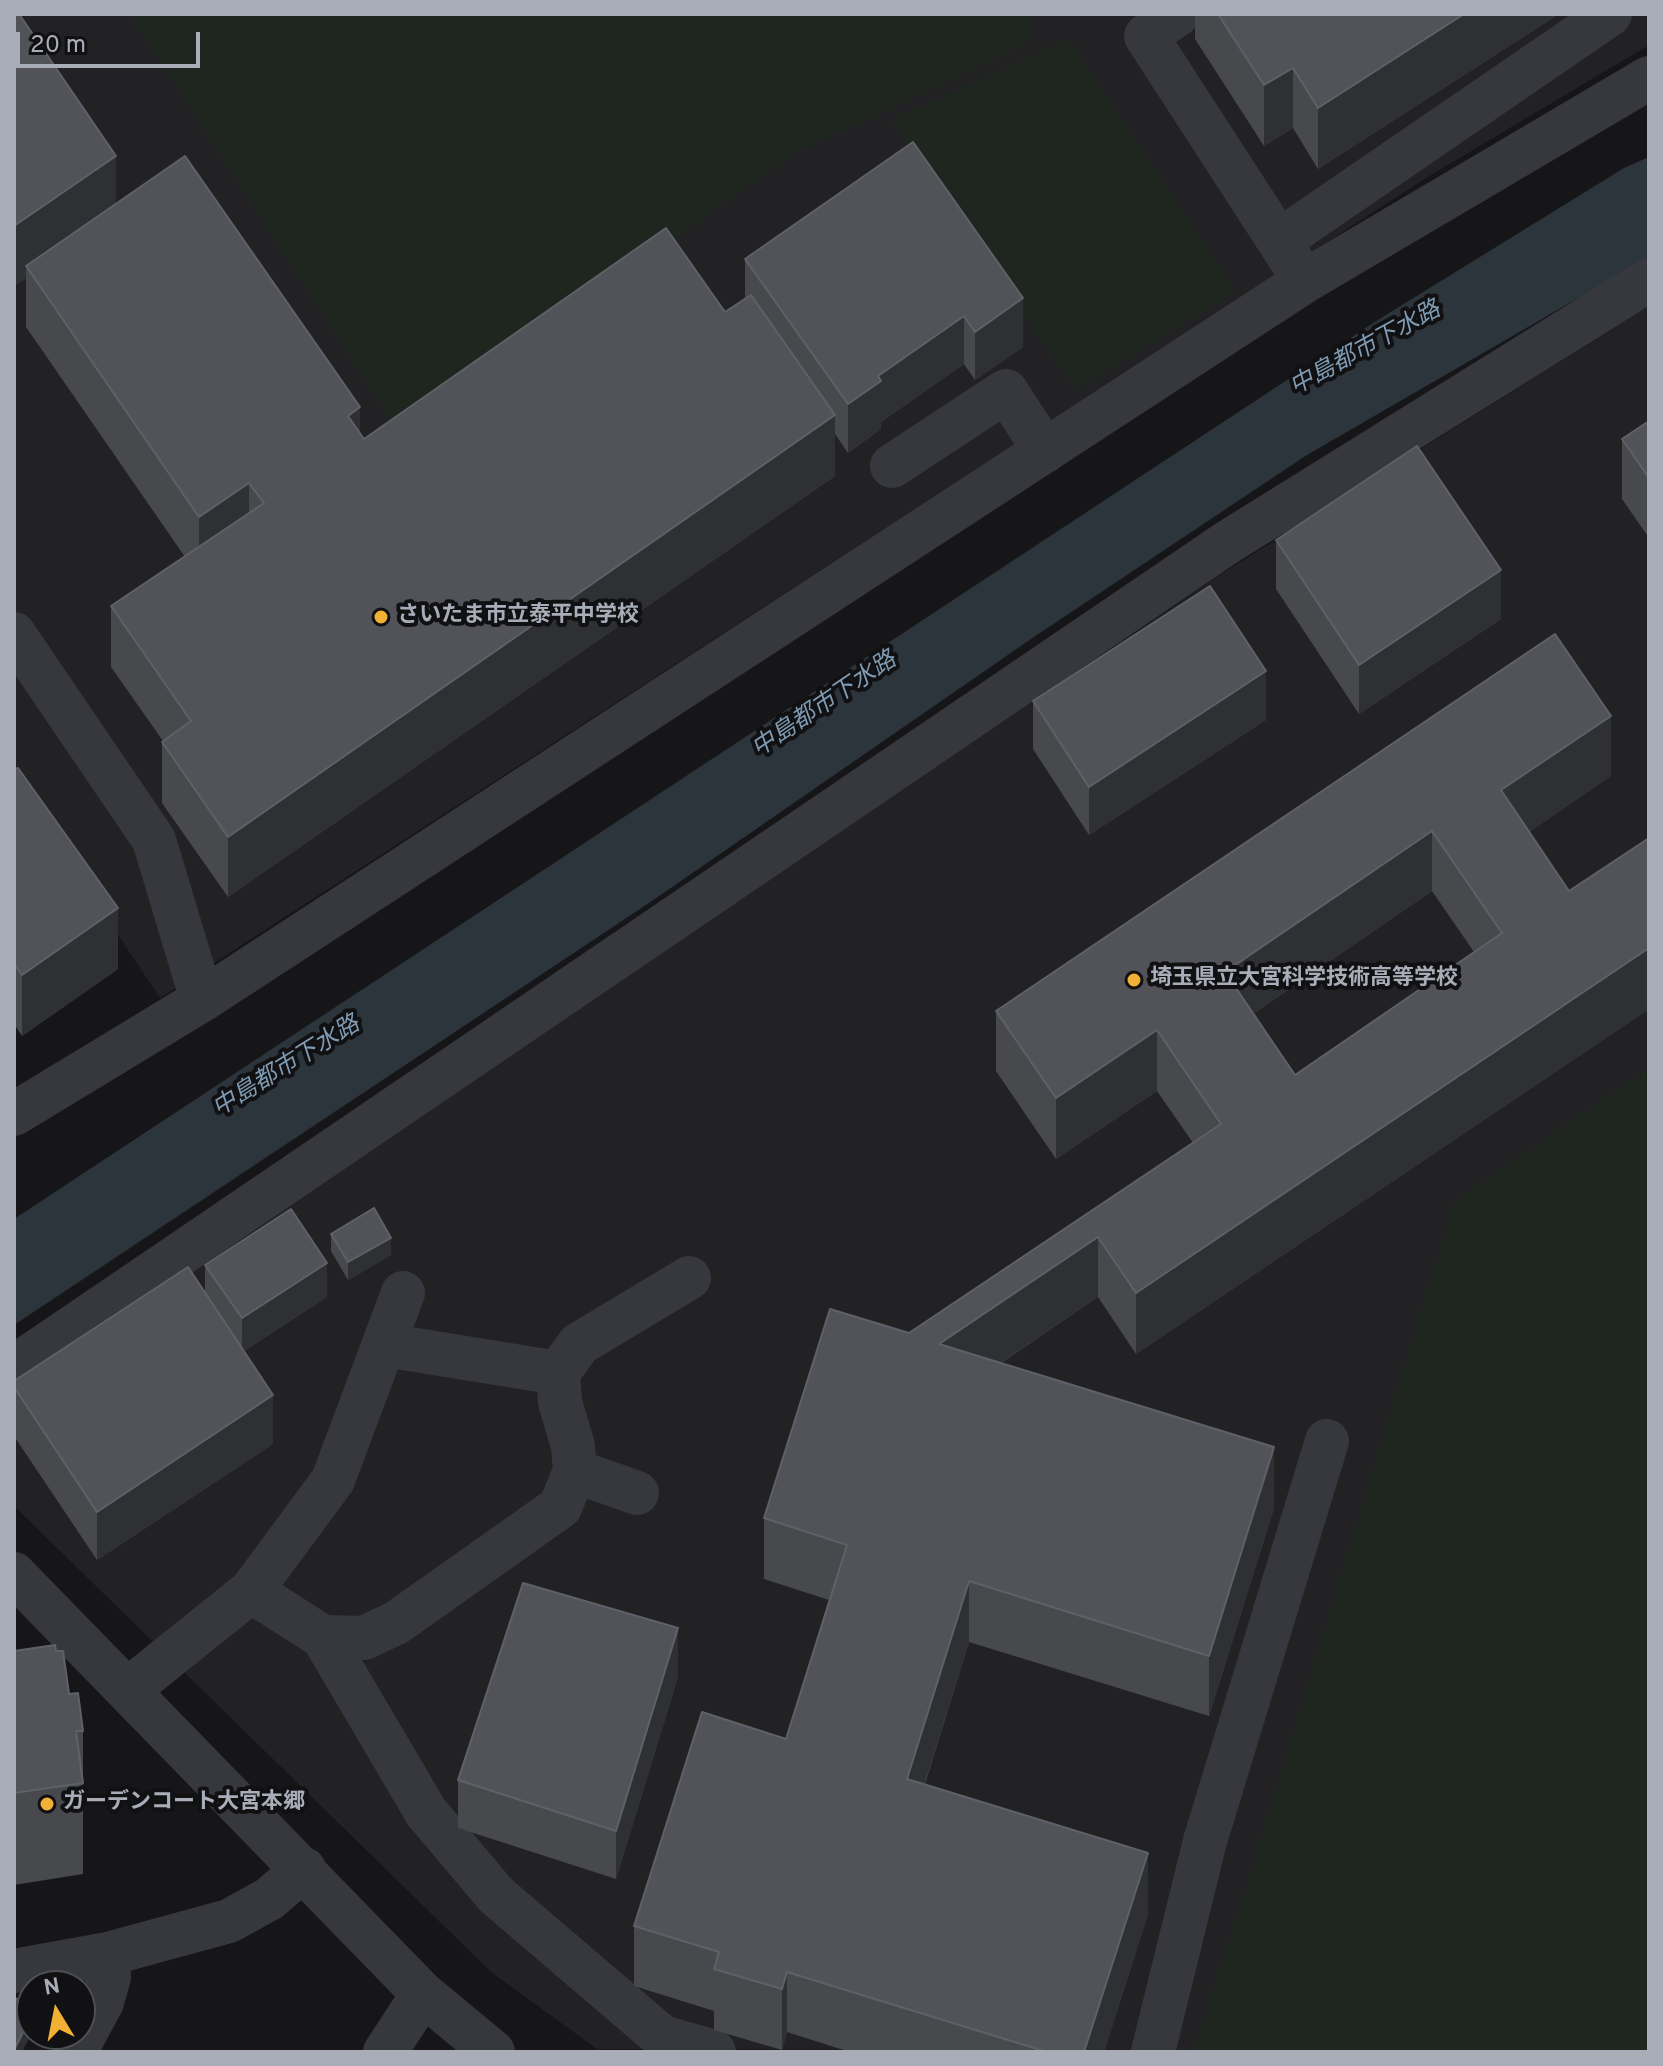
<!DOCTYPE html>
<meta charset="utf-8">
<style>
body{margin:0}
#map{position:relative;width:1663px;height:2066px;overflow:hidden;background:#161618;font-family:Overpass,sans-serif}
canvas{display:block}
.frame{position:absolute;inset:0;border:16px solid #a8adb8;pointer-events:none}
.north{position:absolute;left:16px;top:1970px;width:80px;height:80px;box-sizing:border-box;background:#111113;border:2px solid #4d4f55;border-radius:50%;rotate:350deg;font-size:22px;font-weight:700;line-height:32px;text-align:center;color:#a8adb8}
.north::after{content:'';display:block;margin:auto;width:28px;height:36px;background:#f2b134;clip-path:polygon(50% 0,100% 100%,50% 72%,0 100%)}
.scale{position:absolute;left:16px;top:32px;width:184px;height:36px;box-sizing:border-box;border:4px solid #a8adb8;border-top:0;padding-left:10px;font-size:24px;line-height:28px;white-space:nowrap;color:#a8adb8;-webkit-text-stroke:6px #111113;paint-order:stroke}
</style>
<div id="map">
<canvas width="1663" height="2066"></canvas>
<div class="frame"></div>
<div class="north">N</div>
<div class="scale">20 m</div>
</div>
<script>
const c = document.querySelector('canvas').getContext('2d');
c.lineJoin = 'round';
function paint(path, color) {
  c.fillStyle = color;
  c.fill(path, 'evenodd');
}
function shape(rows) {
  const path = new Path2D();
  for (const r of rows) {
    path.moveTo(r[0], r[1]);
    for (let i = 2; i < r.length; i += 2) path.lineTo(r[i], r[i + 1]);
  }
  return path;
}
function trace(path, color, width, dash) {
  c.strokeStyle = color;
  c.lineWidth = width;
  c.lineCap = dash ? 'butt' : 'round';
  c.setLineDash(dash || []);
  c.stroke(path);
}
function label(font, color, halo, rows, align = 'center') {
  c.font = font + ' Overpass,"Noto Sans JP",sans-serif';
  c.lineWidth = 8;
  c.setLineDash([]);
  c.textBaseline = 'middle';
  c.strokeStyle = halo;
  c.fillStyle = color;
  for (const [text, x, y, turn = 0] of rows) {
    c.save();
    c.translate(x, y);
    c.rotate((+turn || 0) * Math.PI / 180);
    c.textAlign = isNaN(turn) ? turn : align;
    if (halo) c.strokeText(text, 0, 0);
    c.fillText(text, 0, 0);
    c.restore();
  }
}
paint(shape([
 [14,14,1649,14,1649,45,1426,178,160,998,14,779],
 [1649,306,1649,2052,597,2049,491,1972,14,1506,14,1389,1226,571]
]), '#222225');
paint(shape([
 [130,14,1031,14,1027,44,792,155,400,435],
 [1069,39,1236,292,1075,390,891,120],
 [1649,1068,1649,2052,1193,2052,1249,1877,1454,1201]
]), '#1e261f');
paint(shape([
 [1649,157,1649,257,1307,455,1031,639,652,901,14,1325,14,1219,1381,318,1624,168]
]), '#2c353c');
trace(shape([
 [1178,14,1146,36,1295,266],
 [1279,241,1610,14],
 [892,466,1006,391,1045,451],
 [14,634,154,840,202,1000,14,1114],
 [202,1000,1305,281,1649,78],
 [385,1345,558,1373],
 [14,1367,1228,542,1649,280],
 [575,1471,637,1493],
 [14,1574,423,1994,493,2052],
 [251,1591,323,1637,364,1638,396,1623,560,1507,575,1471,573,1446,560,1402,558,1373,579,1344,689,1278],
 [323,1637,426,1812,496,1895,662,2037,714,2052],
 [129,1689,251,1591,333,1480,403,1293],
 [14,1971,108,1954,229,1921,269,1899,304,1869],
 [75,2052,102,2002,109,1977,108,1954],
 [385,2052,423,1994],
 [1153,2052,1205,1841,1327,1441]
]), '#37383d', 44);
paint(shape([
 [14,14,116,203,360,433,364,439,725,312,745,298,745,259,913,142,1023,347,975,380,964,364,881,422,881,429,848,453,835,434,835,476,228,897,162,803,162,742,163,741,111,667,111,606,185,557,26,327,26,279],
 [1195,14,1559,14,1318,169,1293,128,1264,146,1195,39],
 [1649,421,1649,538,1622,499,1622,439],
 [1276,540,1501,619,1359,714,1276,589],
 [1555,634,1611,776,1529,832,1569,891,1649,838,1649,1009,1136,1354,1098,1297,1001,1363,1274,1508,1209,1716,969,1642,925,1784,1148,1914,1104,2052,850,2052,787,2032,782,2050,714,2030,714,2011,634,1986,634,1926,786,1739,829,1600,764,1579,764,1518,909,1333,1193,1143,1157,1091,1056,1159,996,1071,996,1011],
 [1432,891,1474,952,1295,1075,1253,1014],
 [1033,701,1266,720,1089,835,1033,749],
 [14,770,118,969,22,1036,14,1024],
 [331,1234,391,1255,348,1280,331,1251],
 [205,1265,327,1297,244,1351,273,1444,97,1560,14,1436,14,1381,205,1293],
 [14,1651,56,1651,69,1694,83,1731,83,1874,14,1885],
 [678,1677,616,1879,458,1828,458,1780]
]), '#47494d');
paint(shape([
 [1464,14,1559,14,1318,169,1318,108],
 [1293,68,1293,128,1264,146,1264,85],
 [116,156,116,217,26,266,26,279,14,286,14,226],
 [1023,298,1023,347,975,380,975,332],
 [964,316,964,364,881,422,881,429,848,453,848,404,878,376],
 [360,407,360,468,348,416],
 [835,415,835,476,228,897,228,837],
 [249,483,249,544,199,577,199,517],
 [1501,570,1501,619,1359,714,1359,665],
 [1266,671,1266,720,1089,835,1089,787],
 [1611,716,1611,776,1501,851,1501,790],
 [1432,831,1432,891,1225,1033,1225,972],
 [118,908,118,969,22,1036,22,975],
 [1649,948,1649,1009,1136,1354,1136,1293],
 [1157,1030,1157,1091,1056,1159,1056,1098],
 [1098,1237,1098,1297,939,1404,939,1344],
 [391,1238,391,1255,348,1280,348,1262],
 [327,1263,327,1297,242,1352,242,1318],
 [273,1395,273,1444,97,1560,97,1512],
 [1274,1447,1274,1508,1209,1716,1209,1656],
 [969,1581,969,1642,907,1839,907,1779],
 [678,1628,678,1677,616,1879,616,1831],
 [1148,1853,1148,1914,1104,2052,1084,2052],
 [787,1972,787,2032,782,2050,782,1989],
 [32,2015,32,2033,22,2052,14,2052]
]), '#2f3033');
const building = shape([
 [14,14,19,14,116,156,14,226,14,14],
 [1218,14,1464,14,1318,108,1293,68,1264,85,1218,14],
 [913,142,1023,298,975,332,964,316,878,376,881,381,848,404,745,259,913,142],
 [185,156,360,407,348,416,364,439,666,228,725,312,751,295,835,415,228,837,162,742,191,721,111,606,264,503,249,483,199,517,26,266,185,156],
 [1649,421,1649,478,1622,439,1649,421],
 [1417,446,1501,570,1359,665,1276,540,1417,446],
 [1210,586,1266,671,1089,787,1033,701,1210,586],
 [1555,634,1611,716,1501,790,1569,891,1649,838,1649,948,1136,1293,1098,1237,939,1344,1274,1447,1209,1656,969,1581,907,1779,1148,1853,1084,2052,1047,2052,787,1972,782,1989,714,1969,719,1952,634,1926,702,1712,786,1739,847,1545,764,1518,830,1309,909,1333,1221,1124,1157,1030,1056,1098,996,1011,1555,634],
 [1432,831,1502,933,1295,1075,1225,972,1432,831],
 [18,768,118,908,22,975,14,964,14,770,18,768],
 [374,1208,391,1238,348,1262,331,1234,374,1208],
 [291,1209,327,1263,242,1318,205,1265,291,1209],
 [188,1267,273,1395,97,1512,14,1387,14,1381,188,1267],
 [523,1583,678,1628,616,1831,458,1780,523,1583],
 [55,1645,56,1651,63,1651,69,1694,78,1693,83,1731,76,1731,83,1783,14,1793,14,1651,55,1645],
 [32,1996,32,2015,14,2050,14,1998,28,2002,32,1996]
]);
paint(building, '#525359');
trace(building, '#5f6168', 2);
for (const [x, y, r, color] of [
 [381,617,8,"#f2b134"],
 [1134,980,8,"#f2b134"],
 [47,1804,8,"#f2b134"]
]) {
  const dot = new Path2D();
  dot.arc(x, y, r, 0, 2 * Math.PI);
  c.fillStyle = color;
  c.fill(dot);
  trace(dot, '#111113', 3);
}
label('bold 22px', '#a8adb8', '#111113', [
 ["さいたま市立泰平中学校",397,617],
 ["埼玉県立大宮科学技術高等学校",1150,980],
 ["ガーデンコート大宮本郷",63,1804]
], 'left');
label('italic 24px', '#7f9bb3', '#111113', [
 ["中島都市下水路",1366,350,-29],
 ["中島都市下水路",825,706,-34],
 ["中島都市下水路",287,1068,-32]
]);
</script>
